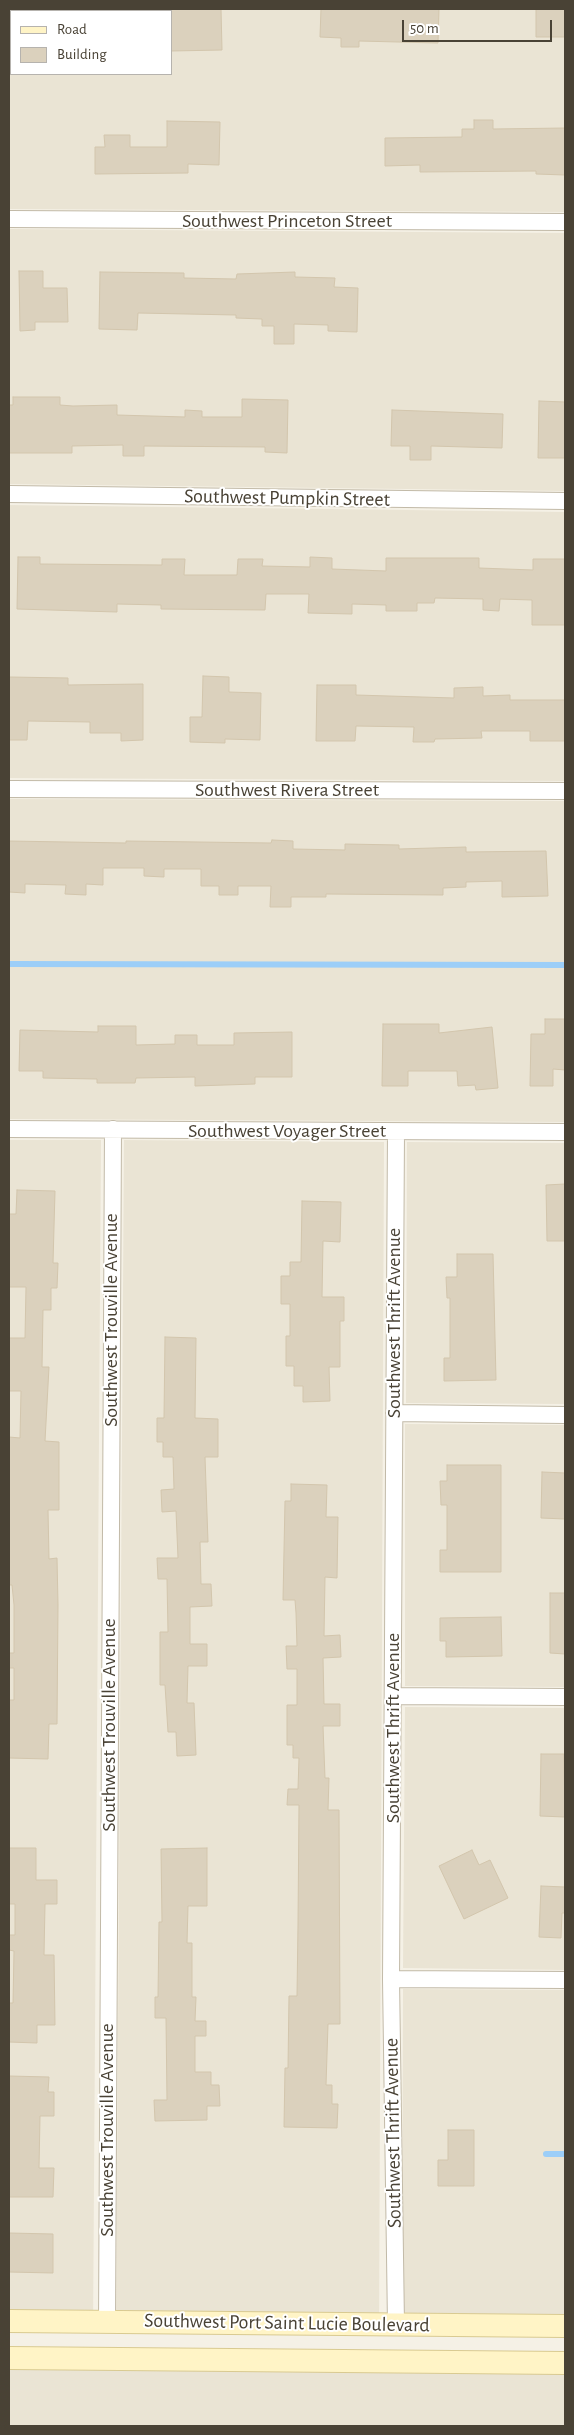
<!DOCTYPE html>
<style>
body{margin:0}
#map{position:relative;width:574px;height:2435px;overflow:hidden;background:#f5f1e6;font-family:"Alegreya Sans",sans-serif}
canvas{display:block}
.frame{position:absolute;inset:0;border:10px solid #494235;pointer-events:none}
.legend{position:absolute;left:10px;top:10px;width:162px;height:65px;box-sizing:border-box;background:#fff;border:1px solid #b6b3ae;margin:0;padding:6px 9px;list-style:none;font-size:15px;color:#494235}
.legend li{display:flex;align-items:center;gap:10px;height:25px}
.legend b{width:25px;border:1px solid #b6b3ae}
.scale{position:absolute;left:402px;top:20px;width:150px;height:22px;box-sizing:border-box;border:2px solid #494235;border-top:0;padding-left:6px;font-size:15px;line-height:18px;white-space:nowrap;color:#494235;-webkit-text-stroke:4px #fff;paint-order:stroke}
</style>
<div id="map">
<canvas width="574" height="2435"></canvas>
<div class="frame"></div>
<ul class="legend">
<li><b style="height:6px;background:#fff4c6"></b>Road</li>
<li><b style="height:14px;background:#dbd1bd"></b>Building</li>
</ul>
<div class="scale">50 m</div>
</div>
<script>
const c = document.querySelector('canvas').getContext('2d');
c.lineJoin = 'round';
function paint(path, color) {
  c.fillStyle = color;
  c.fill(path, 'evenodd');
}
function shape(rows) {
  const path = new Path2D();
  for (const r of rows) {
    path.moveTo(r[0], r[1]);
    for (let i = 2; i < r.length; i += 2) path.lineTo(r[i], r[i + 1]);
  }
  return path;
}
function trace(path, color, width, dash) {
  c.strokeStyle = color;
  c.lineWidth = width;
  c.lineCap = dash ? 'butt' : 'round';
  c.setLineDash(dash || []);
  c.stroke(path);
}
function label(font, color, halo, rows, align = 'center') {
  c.font = font + ' "Alegreya Sans",sans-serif';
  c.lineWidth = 4;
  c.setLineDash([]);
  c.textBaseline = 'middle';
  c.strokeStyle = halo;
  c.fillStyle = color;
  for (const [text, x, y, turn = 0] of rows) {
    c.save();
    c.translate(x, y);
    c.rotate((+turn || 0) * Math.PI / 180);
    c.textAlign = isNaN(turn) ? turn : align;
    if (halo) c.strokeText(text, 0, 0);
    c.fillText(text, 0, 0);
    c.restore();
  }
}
paint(shape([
 [9,9,565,9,565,212,9,209],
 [11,11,171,11,171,74,11,74],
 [9,229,565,233,565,491,9,484],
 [9,505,565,512,565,781,9,778],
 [9,799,565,801,565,1122,9,1119],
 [9,1140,101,1140,93,2331,9,2331],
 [124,1140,384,1142,379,2334,116,2331],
 [407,1142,565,1143,565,1404,406,1403],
 [405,1424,565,1425,565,1687,405,1686],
 [405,1707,565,1708,565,1970,403,1968],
 [403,1989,565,1990,565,2334,402,2334],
 [9,2352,565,2354,565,2426,9,2426]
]), '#eae4d4');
trace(shape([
 [9,964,565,965],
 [546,2154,565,2154]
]), '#9ccef8', 6);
const building = shape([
 [171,9,221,9,222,50,171,51,171,9],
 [321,9,439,9,438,43,359,41,359,47,341,47,341,38,320,37,321,9],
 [536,9,565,9,565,37,536,37,536,9],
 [474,120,493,120,493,129,565,128,565,175,536,174,536,171,420,172,420,165,385,166,385,138,462,137,462,129,474,129,474,120],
 [167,121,220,122,219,165,188,164,188,173,95,174,95,147,105,147,104,135,130,135,130,147,167,147,167,121],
 [19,271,43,271,43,288,67,288,68,322,35,322,35,330,20,331,19,271],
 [100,272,184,273,184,278,236,279,237,274,295,272,295,277,335,278,334,287,358,288,357,332,328,331,328,325,294,324,294,344,274,344,274,326,262,326,262,319,236,318,236,315,138,313,137,330,99,329,100,272],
 [13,397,60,397,60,405,73,406,117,405,117,415,185,417,185,410,202,411,202,417,242,417,242,399,288,400,287,453,265,452,265,447,144,446,144,456,123,456,123,445,72,446,72,453,9,453,9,405,13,405,13,397],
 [539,401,565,402,565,458,538,458,539,401],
 [392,410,503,414,502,448,431,446,431,460,410,460,410,446,391,446,392,410],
 [18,557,40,557,40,564,162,565,162,559,185,559,184,575,237,575,238,559,263,559,262,566,310,567,310,557,332,558,332,569,386,571,386,558,479,558,479,568,533,570,533,559,565,559,565,625,532,625,532,600,500,599,499,611,483,610,483,599,435,598,434,603,417,603,417,611,386,611,386,605,352,604,352,614,308,613,309,594,266,594,265,610,161,609,161,605,117,604,117,612,17,609,18,557],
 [203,676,229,677,229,692,261,693,260,740,225,739,225,743,190,742,190,717,202,717,203,676],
 [9,677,68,678,68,685,143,684,143,740,121,741,121,733,90,733,90,722,28,721,27,740,9,740,9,677],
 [317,685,356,685,356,695,454,698,454,688,483,687,483,696,510,695,510,700,565,700,565,741,530,741,530,731,481,731,482,738,435,739,434,742,413,742,414,727,356,726,355,741,316,741,317,685],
 [272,840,293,841,293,849,345,850,345,844,399,845,399,849,466,847,466,852,546,851,548,896,502,897,502,881,466,882,466,887,443,888,443,895,326,894,326,897,291,897,291,907,270,907,271,886,238,886,238,895,219,895,219,886,201,886,201,869,164,869,164,877,144,876,144,868,103,868,103,885,86,884,86,895,65,894,66,885,25,884,25,893,9,892,9,841,126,843,126,841,271,843,272,840],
 [545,1019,565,1019,565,1070,553,1069,553,1086,530,1086,531,1034,545,1034,545,1019],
 [383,1024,439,1024,439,1033,492,1027,498,1088,476,1090,475,1085,458,1086,457,1071,408,1071,408,1086,382,1086,383,1024],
 [98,1026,136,1026,136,1045,175,1044,175,1035,197,1035,197,1045,234,1045,234,1033,292,1032,292,1077,255,1077,255,1084,195,1086,195,1077,136,1078,135,1083,97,1083,97,1079,43,1078,43,1071,19,1071,20,1030,98,1032,98,1026],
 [565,1184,565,1241,547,1241,546,1185,565,1184],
 [17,1190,55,1191,53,1263,58,1263,57,1288,51,1288,51,1310,43,1310,42,1367,49,1367,45,1441,59,1442,59,1510,48,1510,49,1559,57,1558,58,1605,57,1724,49,1724,48,1759,9,1758,9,1700,14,1700,14,1668,9,1668,9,1653,14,1653,14,1605,12,1585,9,1585,9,1437,20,1438,21,1391,9,1391,9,1338,25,1338,26,1287,9,1287,9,1214,16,1214,17,1190],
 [302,1201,341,1202,340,1242,323,1241,322,1297,344,1297,344,1321,340,1321,340,1367,329,1367,330,1401,303,1402,303,1386,294,1386,294,1366,286,1366,286,1336,290,1336,290,1304,281,1304,281,1276,290,1276,290,1262,301,1262,302,1201],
 [457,1254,493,1254,496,1380,444,1381,444,1358,450,1358,450,1298,447,1298,446,1277,457,1277,457,1254],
 [165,1337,196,1338,195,1418,218,1419,218,1457,205,1457,208,1542,200,1542,201,1584,211,1584,212,1606,190,1607,190,1644,207,1644,207,1666,188,1666,187,1703,194,1703,196,1755,177,1756,176,1732,168,1732,165,1685,160,1685,160,1632,168,1632,167,1579,158,1579,157,1558,178,1558,176,1511,162,1512,161,1490,174,1489,173,1457,163,1457,163,1442,157,1442,157,1418,164,1418,165,1337],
 [447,1465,501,1465,501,1572,440,1572,440,1550,447,1550,447,1505,441,1505,440,1481,447,1481,447,1465],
 [542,1472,565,1473,565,1519,541,1518,542,1472],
 [291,1484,327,1485,326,1517,338,1517,337,1578,325,1577,324,1636,340,1635,341,1657,323,1658,324,1704,340,1704,340,1726,323,1726,325,1778,329,1778,328,1810,339,1810,340,2024,328,2024,326,2085,332,2085,332,2104,338,2104,337,2128,284,2127,285,2068,288,2068,289,1996,297,1996,298,1925,299,1805,287,1805,288,1789,298,1789,299,1758,293,1758,293,1745,287,1745,287,1705,297,1705,297,1669,287,1669,286,1646,297,1646,296,1613,295,1600,283,1600,285,1501,291,1501,291,1484],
 [550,1593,565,1593,565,1654,550,1653,550,1593],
 [501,1617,502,1656,446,1657,446,1641,440,1641,440,1618,501,1617],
 [541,1754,564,1754,565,1817,540,1816,541,1754],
 [9,1848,36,1848,36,1880,57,1880,57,1904,45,1904,44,1955,54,1955,55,2025,37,2025,37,2043,9,2042,9,2003,13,2003,14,1951,9,1950,9,1935,15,1935,15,1904,9,1904,9,1848],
 [207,1848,207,1906,188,1906,187,1943,192,1943,192,1997,196,1997,195,2021,206,2021,206,2036,195,2036,195,2072,211,2072,211,2085,219,2085,220,2106,207,2106,207,2120,155,2121,154,2100,167,2100,166,2018,155,2018,155,1997,158,1997,159,1922,162,1922,161,1849,207,1848],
 [472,1850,479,1865,490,1860,508,1898,464,1919,439,1866,472,1850],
 [541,1886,565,1887,565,1913,562,1913,561,1938,539,1937,541,1886],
 [9,2076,49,2077,48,2092,54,2092,54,2116,40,2116,39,2168,54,2168,53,2197,9,2197,9,2076],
 [448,2130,474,2130,474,2186,438,2186,438,2160,448,2160,448,2130],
 [9,2233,53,2234,53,2273,9,2272,9,2233]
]);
paint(building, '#dbd1bd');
trace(building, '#d3c6ad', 1);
const street = shape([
 [9,219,565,222],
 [9,494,565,501],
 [9,789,565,791],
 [9,1129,565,1132],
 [396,1132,391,1979,396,2325],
 [394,1413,565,1415],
 [393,1696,565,1697],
 [391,1979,565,1980],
 [107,2321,113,1129]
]);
const secondary = shape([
 [9,2321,565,2326],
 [9,2358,565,2363]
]);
trace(street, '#c2baa8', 18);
trace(secondary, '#d9ca91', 24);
trace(street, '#fff', 16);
trace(secondary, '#fff4c6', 22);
label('20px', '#494235', '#fff', [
 ["Southwest Princeton Street",287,221],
 ["Southwest Pumpkin Street",287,498,1],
 ["Southwest Rivera Street",287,790],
 ["Southwest Voyager Street",287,1131],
 ["Southwest Trouville Avenue",111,1320,-90],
 ["Southwest Thrift Avenue",394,1323,-90],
 ["Southwest Trouville Avenue",109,1725,-90],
 ["Southwest Thrift Avenue",393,1728,-90],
 ["Southwest Trouville Avenue",107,2130,-90],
 ["Southwest Thrift Avenue",393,2133,-91],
 ["Southwest Port Saint Lucie Boulevard",287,2323,1]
]);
</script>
